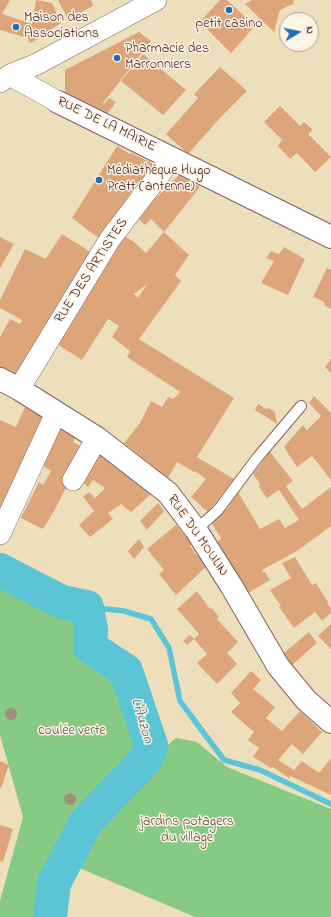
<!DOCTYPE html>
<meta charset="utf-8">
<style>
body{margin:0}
#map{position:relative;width:331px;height:917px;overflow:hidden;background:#eddfbc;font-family:"Indie Flower",sans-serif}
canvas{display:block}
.north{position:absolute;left:279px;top:12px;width:40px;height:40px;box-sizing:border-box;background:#fcf5e5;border:1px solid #b59f9b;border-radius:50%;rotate:80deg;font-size:11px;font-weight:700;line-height:16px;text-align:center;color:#4a1f2b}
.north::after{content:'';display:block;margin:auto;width:14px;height:18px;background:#1f6fb2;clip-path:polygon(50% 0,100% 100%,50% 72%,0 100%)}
</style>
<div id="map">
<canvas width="331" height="917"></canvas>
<div class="north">N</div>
</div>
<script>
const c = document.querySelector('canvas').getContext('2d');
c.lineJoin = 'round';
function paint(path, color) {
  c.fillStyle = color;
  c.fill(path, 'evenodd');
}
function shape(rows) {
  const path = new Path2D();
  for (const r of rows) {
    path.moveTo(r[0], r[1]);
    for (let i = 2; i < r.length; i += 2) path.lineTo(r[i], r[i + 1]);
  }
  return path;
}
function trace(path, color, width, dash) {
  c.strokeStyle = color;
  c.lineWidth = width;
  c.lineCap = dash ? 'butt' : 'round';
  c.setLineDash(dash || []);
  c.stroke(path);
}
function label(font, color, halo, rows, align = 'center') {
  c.font = font + ' "Indie Flower",sans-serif';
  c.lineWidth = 3;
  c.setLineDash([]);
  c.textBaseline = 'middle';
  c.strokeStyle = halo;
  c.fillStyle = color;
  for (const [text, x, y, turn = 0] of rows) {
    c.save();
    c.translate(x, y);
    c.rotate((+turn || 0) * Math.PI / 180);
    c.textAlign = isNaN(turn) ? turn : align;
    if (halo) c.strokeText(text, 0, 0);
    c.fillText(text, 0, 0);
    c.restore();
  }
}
paint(shape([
 [0,569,62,602,87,607,91,629,91,647,126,671,151,745,147,758,86,822,54,883,50,917,0,917,0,901,23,817,0,735],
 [176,738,197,742,227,767,331,809,331,917,195,917,70,864,93,821,151,759]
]), '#86ca84');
trace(shape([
 [87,607,124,611,151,619,169,648,180,701,224,760,260,770,331,804]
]), '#5bc5d6', 5.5);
trace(shape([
 [0,570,62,602,87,607,91,629,90,647,126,671,151,745,147,758,86,822,54,883,50,917]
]), '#5bc5d6', 34);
paint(shape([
 [0,0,10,0,2,14,32,24,36,0,52,3,61,23,50,30,52,31,30,43,28,38,0,30],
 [58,0,91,0,93,6,68,19],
 [220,0,227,0,255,26,231,53,203,25,201,26,199,23],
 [252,0,294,0,293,4,280,10,274,32,245,4],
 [139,32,151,41,103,103,104,104,109,98,116,102,107,114,65,93,65,70],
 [143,54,186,90,163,115,121,81],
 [220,67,247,91,220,118,188,154,166,134,198,98,194,94],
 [280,106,300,126,304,122,313,130,308,134,331,157,315,172,297,153,290,159,278,146,282,140,264,122],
 [117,146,130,154,131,153,154,164,140,183,138,182,100,239,72,218],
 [179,175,200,187,164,232,151,219,145,225,137,217],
 [164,232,189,255,175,275,181,281,139,339,234,398,197,457,234,479,208,512,191,497,206,479,195,471,194,472,177,462,168,478,124,443,140,423,151,401,162,407,168,397,173,399,180,392,127,357,130,351,112,337,119,326,108,319,82,360,52,341,98,276,106,268,102,264,122,235,133,241,146,253],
 [147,284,138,298,134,294],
 [62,234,92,253,16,377,0,367,0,337,10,319,20,324,22,320,0,308,0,300,25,249,46,259],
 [0,237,14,244,0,268],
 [284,247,305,259,288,295,261,283,274,261,266,258,271,251,279,254],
 [327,268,331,270,331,309,325,306,324,302,313,297],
 [331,359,331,373,325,367],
 [314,396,331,413,331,480,312,456,297,467,284,447,303,425,307,430,321,416,309,403],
 [258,404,266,409,268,408,275,412,277,424,255,410],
 [25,407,48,417,0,522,0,420,16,427],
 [61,425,77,434,73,442,86,449,54,511,43,529,21,518,39,482,43,485,51,471,42,465],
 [100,452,138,480,151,494,131,512,121,504,108,513,113,519,90,537,79,525,94,511,83,497,89,492,95,498,105,488,93,480,88,487,79,479],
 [270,452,293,481,286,486,302,509,331,487,331,526,297,551,262,570,263,572,265,572,270,580,248,593,217,543,221,538,212,524,226,508,227,509,238,492,260,529,279,519,285,528,299,520,279,490,267,498,259,487,260,484,253,474],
 [158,503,164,511,147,530,140,521],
 [176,525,192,544,190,546,197,556,199,554,207,566,176,595,159,574,164,570,147,549],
 [139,539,144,547,134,559,128,551],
 [295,557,312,585,316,583,328,602,327,603,331,608,331,613,322,621,315,612,294,628,279,607,281,606,270,590,291,578,282,563],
 [197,591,210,609,212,608,219,617,217,619,238,642,227,653,237,664,217,684,197,663,207,654,194,639,199,634,177,609],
 [331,624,331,649,318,636],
 [309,632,317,643,292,665,284,653],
 [190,635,194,639,187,645,183,641],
 [251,671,261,680,253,689,275,707,266,718,282,731,300,711,322,732,303,754,292,744,278,760,294,770,302,761,319,773,331,758,331,795,290,776,289,778,273,767,271,768,253,757,259,748,248,740,254,732,231,712,240,703,231,693],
 [0,761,9,765,1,788,0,787],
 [0,825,13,829,3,862,0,861]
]), '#dda67a');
const lane = shape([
 [196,530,218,510,257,458,301,406]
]);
const street = shape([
 [10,75,58,102],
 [0,82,10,75,37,64,156,0],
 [19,389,110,239,172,158],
 [73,480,97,438],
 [0,534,56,413]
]);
const secondary = shape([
 [58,102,331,237],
 [0,379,19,389,97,438,168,493,196,530,232,587,278,666,306,700,331,722]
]);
trace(lane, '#83625e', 12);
trace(street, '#83625e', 22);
trace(secondary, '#83625e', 24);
trace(lane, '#fff', 10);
trace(street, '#fff', 21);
trace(secondary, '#fff', 22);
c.fillStyle = '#9d917b';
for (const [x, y] of [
 [11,714],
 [70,799]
]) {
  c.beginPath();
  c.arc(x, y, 6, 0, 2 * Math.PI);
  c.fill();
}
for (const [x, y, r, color] of [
 [229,10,4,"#1f6fb2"],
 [16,27,4,"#1f6fb2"],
 [117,58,4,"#1f6fb2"],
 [99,180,4,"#1f6fb2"]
]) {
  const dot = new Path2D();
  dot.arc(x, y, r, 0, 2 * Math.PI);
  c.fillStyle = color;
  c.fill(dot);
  trace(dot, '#fcf5e5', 1.5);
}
label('14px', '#4a1f2b', '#fcf5e5', [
 ["Maison des",24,19],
 ["Associations",24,35],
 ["petit casino",229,25,"center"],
 ["Pharmacie des",125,50],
 ["Marronniers",125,66],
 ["Médiathèque Hugo",107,172],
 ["Pratt (antenne)",107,188]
], 'left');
label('14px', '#4a1f2b', '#fcf5e5', [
 ["RUE DE LA MAIRIE",106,125,26],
 ["RUE DES ARTISTES",92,271,-57],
 ["RUE DU MOULIN",197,536,55]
]);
label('14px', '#5c5246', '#fcf5e5', [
 ["coulée verte",72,732],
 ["jardins potagers",187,823],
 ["du village",187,839]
]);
label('italic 15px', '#505967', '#fcf5e5', [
 ["L'Auzon",141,721,74]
]);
</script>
